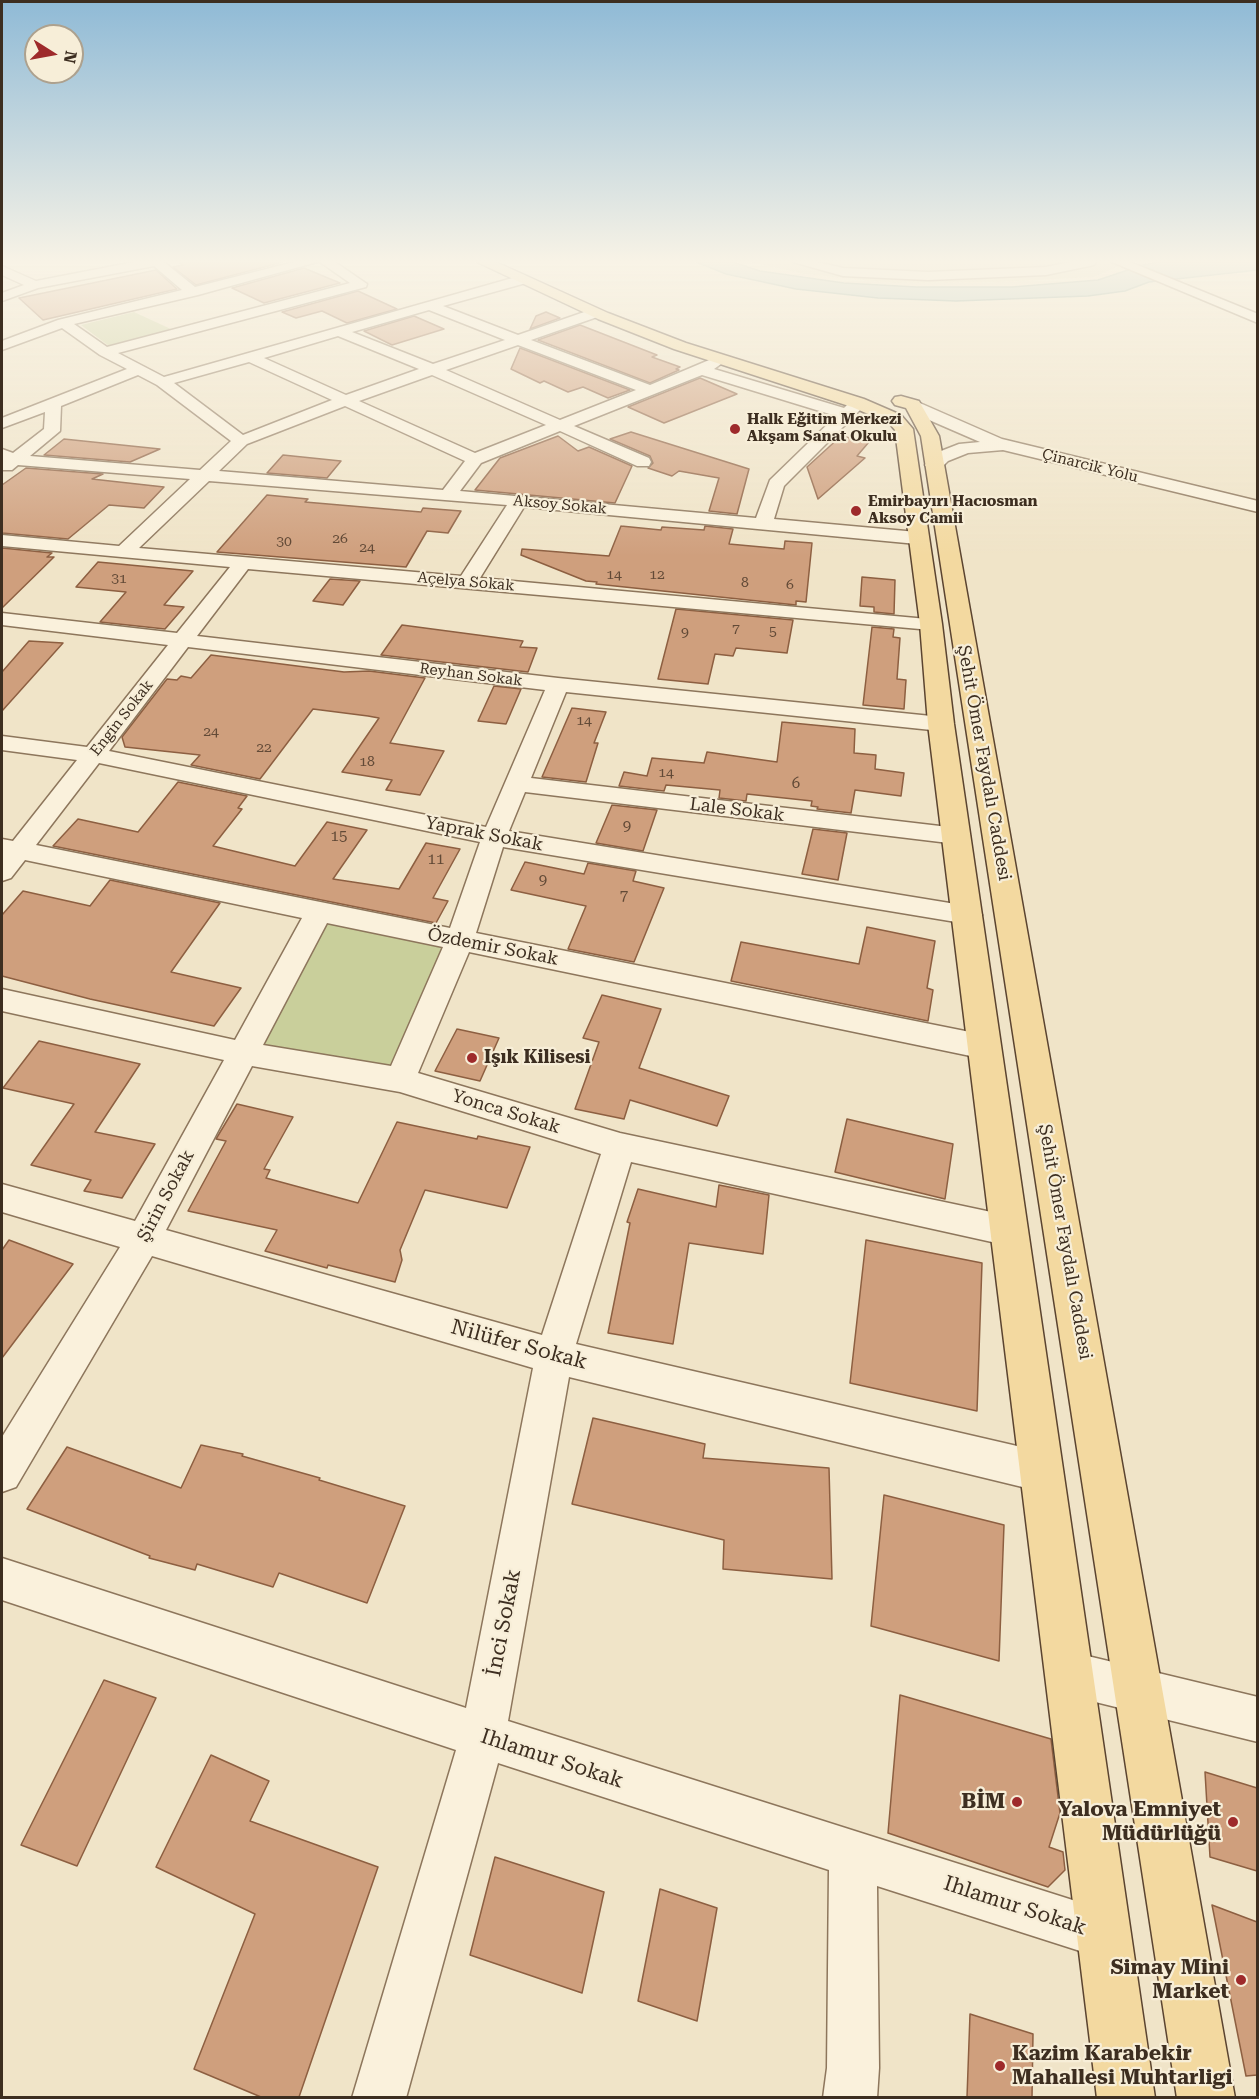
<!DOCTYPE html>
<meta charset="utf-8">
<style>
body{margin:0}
#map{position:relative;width:1259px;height:2099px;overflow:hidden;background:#f0e4c8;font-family:"Roboto Serif",serif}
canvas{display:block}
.frame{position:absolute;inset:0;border:3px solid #3d2e20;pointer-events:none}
.north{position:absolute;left:24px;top:24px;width:60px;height:60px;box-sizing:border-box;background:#f7eed8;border:2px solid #ada18e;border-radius:50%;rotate:101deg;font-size:16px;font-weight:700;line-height:24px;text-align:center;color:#3d2e20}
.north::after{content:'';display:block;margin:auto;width:21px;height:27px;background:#9e2a2b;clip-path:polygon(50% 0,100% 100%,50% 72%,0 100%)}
</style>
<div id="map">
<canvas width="1259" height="2099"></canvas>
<div class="frame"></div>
<div class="north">N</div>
</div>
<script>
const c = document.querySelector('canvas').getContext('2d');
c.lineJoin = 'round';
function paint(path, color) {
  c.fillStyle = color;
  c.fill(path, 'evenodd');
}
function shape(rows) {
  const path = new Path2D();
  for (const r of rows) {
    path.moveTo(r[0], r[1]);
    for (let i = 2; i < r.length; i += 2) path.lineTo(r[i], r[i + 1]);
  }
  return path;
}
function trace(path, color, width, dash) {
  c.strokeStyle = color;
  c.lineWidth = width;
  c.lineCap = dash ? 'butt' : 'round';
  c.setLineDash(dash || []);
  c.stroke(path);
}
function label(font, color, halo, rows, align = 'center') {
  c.font = font + ' "Roboto Serif",serif';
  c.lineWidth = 4.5;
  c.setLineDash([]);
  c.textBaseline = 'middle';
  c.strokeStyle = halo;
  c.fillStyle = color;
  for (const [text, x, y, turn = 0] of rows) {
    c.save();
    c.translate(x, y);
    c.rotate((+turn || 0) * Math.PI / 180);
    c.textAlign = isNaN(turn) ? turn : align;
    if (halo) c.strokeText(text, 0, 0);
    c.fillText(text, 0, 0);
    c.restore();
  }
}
paint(shape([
 [750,262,1128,262,1094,277,998,282,893,283,805,274]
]), '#e6deb5');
paint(shape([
 [134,312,173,330,109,346,81,325],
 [318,922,449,945,396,1072,253,1048]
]), '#c9cf9b');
const water = shape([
 [696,262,733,262,760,271,844,283,917,287,1012,287,1098,280,1143,265,1158,262,1257,262,1258,270,1149,282,1125,291,1088,296,956,301,878,298,796,289,726,274,696,262]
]);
paint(water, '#a9c4bc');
trace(water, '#6f938a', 1.5);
const building = shape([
 [179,262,283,262,196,285,173,267,183,265,179,262],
 [304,268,340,283,264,303,232,288,304,268],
 [156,270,177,289,43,320,19,298,156,270],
 [358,291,397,309,347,323,322,311,296,318,282,312,358,291],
 [546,312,560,318,530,329,536,316,546,312],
 [414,316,444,329,392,345,364,331,414,316],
 [580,325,657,355,652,357,680,367,676,369,679,370,650,383,538,340,580,325],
 [520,348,630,390,608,398,583,387,568,392,544,381,540,383,511,369,520,348],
 [700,378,737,394,664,423,628,407,700,378],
 [631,432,749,469,737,514,709,511,719,478,679,471,672,476,648,468,653,463,650,456,610,439,631,432],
 [558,436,578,451,589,447,632,466,615,503,475,490,500,458,558,436],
 [841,436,869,442,857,456,865,458,818,499,807,467,841,436],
 [64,439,160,449,130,462,44,455,64,439],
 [283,455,341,461,327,478,267,473,283,455],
 [26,468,103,474,92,479,164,487,144,508,109,505,68,539,2,533,2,485,26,468],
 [267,495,308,499,305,502,421,512,423,508,461,511,448,533,427,531,406,567,217,552,267,495],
 [621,526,661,530,662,527,704,530,705,526,733,529,729,544,784,549,785,541,812,543,806,602,796,601,796,605,596,584,597,582,586,581,521,555,522,549,609,556,621,526],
 [2,548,52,553,47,557,54,557,2,608,2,548],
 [98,562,193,571,164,605,184,607,165,629,100,622,126,592,76,587,98,562],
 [862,577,895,580,894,614,874,612,874,607,860,606,862,577],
 [330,579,360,581,343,605,313,601,330,579],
 [676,609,793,620,787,653,736,648,733,656,715,654,708,684,658,679,676,609],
 [402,625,523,641,520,647,537,648,528,672,381,655,402,625],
 [872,627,894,629,893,637,900,638,897,679,906,680,904,709,863,705,872,627],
 [29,641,63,643,2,711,2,672,29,641],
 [211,655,344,672,369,671,425,678,390,743,444,751,420,795,386,790,392,780,342,772,379,718,368,716,313,709,260,779,191,765,200,755,125,747,122,737,167,679,177,680,181,676,191,678,211,655],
 [494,686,521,689,506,724,478,721,494,686],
 [572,708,606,712,594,743,598,743,586,782,542,777,572,708],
 [782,722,855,729,854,753,876,755,875,769,904,773,901,796,855,790,851,813,817,809,818,807,811,806,812,801,747,794,746,801,719,798,720,790,666,785,664,791,619,786,624,772,647,776,652,758,704,763,707,752,777,762,782,722],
 [178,782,247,796,238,808,242,809,213,846,295,866,327,822,367,830,333,879,399,889,426,843,460,849,433,898,448,901,436,923,53,846,78,819,138,832,178,782],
 [612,805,657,810,643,851,596,843,612,805],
 [813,829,847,833,838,880,802,874,813,829],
 [525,862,584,874,588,863,636,871,633,881,664,888,634,962,568,949,586,906,511,890,525,862],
 [110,880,220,903,171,972,241,988,214,1026,90,999,2,976,2,915,23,891,90,906,110,880],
 [867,927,935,941,927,988,933,990,928,1021,731,981,741,942,859,964,867,927],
 [602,995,661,1009,639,1068,729,1096,717,1126,630,1100,624,1119,575,1109,599,1042,583,1038,602,995],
 [457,1029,499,1038,480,1081,435,1071,457,1029],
 [39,1041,140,1064,95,1132,155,1144,122,1198,84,1191,91,1180,31,1165,74,1104,3,1088,39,1041],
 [237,1104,293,1117,264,1169,270,1170,266,1178,358,1203,397,1122,477,1139,478,1136,530,1147,507,1208,425,1190,400,1250,402,1260,395,1282,328,1265,327,1268,265,1251,277,1230,188,1211,226,1141,216,1139,237,1104],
 [847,1119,953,1144,945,1199,835,1172,847,1119],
 [719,1185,769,1195,763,1254,689,1243,673,1344,608,1333,630,1223,627,1222,638,1189,716,1207,719,1185],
 [9,1240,73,1264,2,1358,2,1250,9,1240],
 [866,1240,982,1263,977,1411,850,1383,866,1240],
 [593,1418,705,1444,703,1458,829,1468,832,1579,723,1569,724,1540,572,1504,593,1418],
 [201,1445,243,1454,242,1456,320,1478,319,1480,405,1506,367,1603,279,1573,273,1587,197,1564,195,1570,149,1558,150,1556,27,1509,67,1447,181,1488,201,1445],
 [884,1495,1004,1525,999,1661,871,1626,884,1495],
 [104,1680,156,1698,77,1866,21,1845,104,1680],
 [900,1695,1051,1739,1060,1813,1049,1847,1063,1852,1065,1870,1048,1887,888,1833,900,1695],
 [211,1755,269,1781,250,1821,378,1867,299,2097,261,2097,194,2069,255,1914,156,1867,211,1755],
 [1205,1772,1257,1788,1257,1871,1210,1857,1205,1772],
 [495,1857,604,1892,582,1993,470,1955,495,1857],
 [660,1889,717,1908,697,2021,638,2001,660,1889],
 [1212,1905,1257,1922,1257,2075,1246,2076,1212,1905],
 [970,2014,1033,2034,1032,2097,967,2097,970,2014]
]);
paint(building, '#cf9f7d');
trace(building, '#8d5f41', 1.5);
const minor = shape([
 [134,262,164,262,195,287,294,262,317,262,198,295,74,324,107,347,350,283,320,262,335,262,367,284,366,287,118,353,164,377,516,277,526,277,527,280,526,283,443,306,518,335,590,310,600,310,602,313,600,316,531,340,650,385,721,355,728,359,714,369,844,408,852,400,864,400,866,403,864,406,784,486,774,519,917,532,924,534,926,538,924,542,917,544,524,507,480,578,938,620,941,624,938,628,931,630,248,569,197,636,558,678,941,717,949,719,952,724,949,729,941,731,566,692,531,778,957,828,966,830,970,836,966,842,957,844,525,792,509,831,968,906,978,908,982,915,978,922,968,924,503,847,476,933,985,1035,996,1039,1000,1047,996,1055,985,1059,469,952,418,1073,620,1133,1010,1216,1022,1220,1027,1231,1022,1242,1010,1246,631,1162,576,1344,1043,1452,1057,1458,1063,1472,1057,1486,1043,1492,569,1377,508,1721,1123,1916,1130,1934,1123,1952,1105,1959,877,1886,879,2068,877,2098,823,2098,827,2068,829,1870,498,1763,406,2098,352,2098,456,1750,2,1600,2,1558,466,1708,533,1368,152,1256,16,1487,2,1492,2,1437,120,1247,2,1212,2,1184,135,1221,224,1060,2,1011,2,989,235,1040,302,918,25,860,11,878,2,881,2,839,13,841,77,760,2,750,2,736,87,747,168,645,2,625,2,613,177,633,230,567,2,546,2,535,119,546,190,479,18,465,12,470,2,470,2,449,13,453,44,429,45,412,2,428,2,418,127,369,100,355,62,328,2,350,2,341,58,320,182,290,154,266,38,288,2,301,2,293,24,285,2,275,2,266,36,281,134,262],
 [429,310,505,340,433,364,352,332,429,310],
 [338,336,419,369,346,395,264,358,338,336],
 [518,345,636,390,560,420,446,370,518,345],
 [249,362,332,400,243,435,174,383,249,362],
 [138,375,157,385,231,441,200,470,30,456,60,431,61,406,138,375],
 [432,375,546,425,475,453,359,401,432,375],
 [702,375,836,416,770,480,756,518,460,491,481,463,560,431,637,466,649,466,651,462,649,458,574,426,702,375],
 [345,406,465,461,443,490,219,471,247,444,345,406],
 [209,481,507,505,461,576,139,548,209,481],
 [188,647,545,690,486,827,109,751,188,647],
 [99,763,480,842,450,928,36,845,99,763],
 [327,923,443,947,391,1066,263,1045,327,923],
 [252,1066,400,1092,601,1154,542,1335,166,1230,252,1066],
 [793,262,817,262,843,268,928,272,1046,267,1070,262,1096,262,1094,265,1046,275,928,280,843,276,793,262],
 [1112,262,1130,262,1258,314,1258,323,1112,262],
 [913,400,1002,439,1258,501,1258,512,1003,450,968,453,948,461,940,469,928,469,925,465,936,453,959,444,980,442,920,416,907,408,905,405,913,400],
 [1071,1652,1258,1697,1258,1742,1071,1696,1055,1690,1049,1674,1055,1658,1071,1652]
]);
const major = shape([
 [477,262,496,262,608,313,686,343,864,399,901,415,913,429,942,624,954,724,1155,2098,1097,2098,928,724,920,624,895,430,889,423,852,407,674,349,598,319,477,262],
 [901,396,919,401,939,436,1235,2098,1177,2098,921,436,906,408,895,405,892,401,895,397,901,396]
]);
trace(minor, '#8d765c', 3);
trace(major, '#5b4430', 3);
paint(minor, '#faf1dc');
paint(major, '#f3d9a0');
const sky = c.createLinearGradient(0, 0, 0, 556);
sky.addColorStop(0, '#8fbad6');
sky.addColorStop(0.47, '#f8f3e6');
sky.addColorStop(1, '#f8f3e600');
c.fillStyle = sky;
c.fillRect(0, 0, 1259, 556);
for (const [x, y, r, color] of [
 [735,429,6,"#9e2a2b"],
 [856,511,6,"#9e2a2b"],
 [472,1058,6,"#9e2a2b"],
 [1017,1802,6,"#9e2a2b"],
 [1233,1822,6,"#9e2a2b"],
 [1241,1980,6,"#9e2a2b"],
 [1000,2066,6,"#9e2a2b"]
]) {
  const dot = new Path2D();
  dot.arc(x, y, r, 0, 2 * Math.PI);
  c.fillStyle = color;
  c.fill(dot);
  trace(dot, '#f7eed8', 2);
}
label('14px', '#624a37', null, [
 ["26",340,539],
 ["30",284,542],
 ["24",367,548],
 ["14",614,575],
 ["12",657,575],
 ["31",119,579],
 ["8",745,583],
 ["6",790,585],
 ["7",736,629],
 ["5",773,632],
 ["9",685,633],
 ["14",584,721],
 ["24",211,732],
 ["22",264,748],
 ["18",367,762],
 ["14",666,773]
]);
label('bold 15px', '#3d2e20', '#f7eed8', [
 ["Halk Eğitim Merkezi",747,420],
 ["Akşam Sanat Okulu",747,437],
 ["Emirbayırı Hacıosman",868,502],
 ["Aksoy Camii",868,519]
], 'left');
label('15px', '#3d2e20', '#f7eed8', [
 ["Çinarcik Yolu",1090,466,14],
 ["Aksoy Sokak",560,505,5],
 ["Açelya Sokak",466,582,5],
 ["Reyhan Sokak",471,675,7],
 ["Engin Sokak",122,718,-52]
]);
label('15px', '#624a37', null, [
 ["6",796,784],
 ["9",627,827],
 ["15",339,837],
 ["11",436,860],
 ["9",543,881],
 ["7",624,896]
]);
label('18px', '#3d2e20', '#f7eed8', [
 ["Şehit Ömer Faydalı Caddesi",984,763,80],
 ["Lale Sokak",737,810,7],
 ["Yaprak Sokak",484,834,11],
 ["Özdemir Sokak",493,947,11],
 ["Yonca Sokak",506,1112,17],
 ["Şirin Sokak",166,1196,-62],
 ["Şehit Ömer Faydalı Caddesi",1065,1242,80]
]);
label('bold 18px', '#3d2e20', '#f7eed8', [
 ["Işık Kilisesi",484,1058]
], 'left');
label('21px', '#3d2e20', '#f7eed8', [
 ["Nilüfer Sokak",519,1345,15],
 ["İnci Sokak",504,1623,-79],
 ["Ihlamur Sokak",552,1759,18],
 ["Ihlamur Sokak",1015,1906,18]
]);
label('bold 21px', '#3d2e20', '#f7eed8', [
 ["BİM",1005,1802],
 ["Yalova Emniyet",1221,1810],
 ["Müdürlüğü",1221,1834],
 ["Simay Mini",1229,1968],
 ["Market",1229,1992],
 ["Kazim Karabekir",1012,2054,"left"],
 ["Mahallesi Muhtarligi",1012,2078,"left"]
], 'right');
</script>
